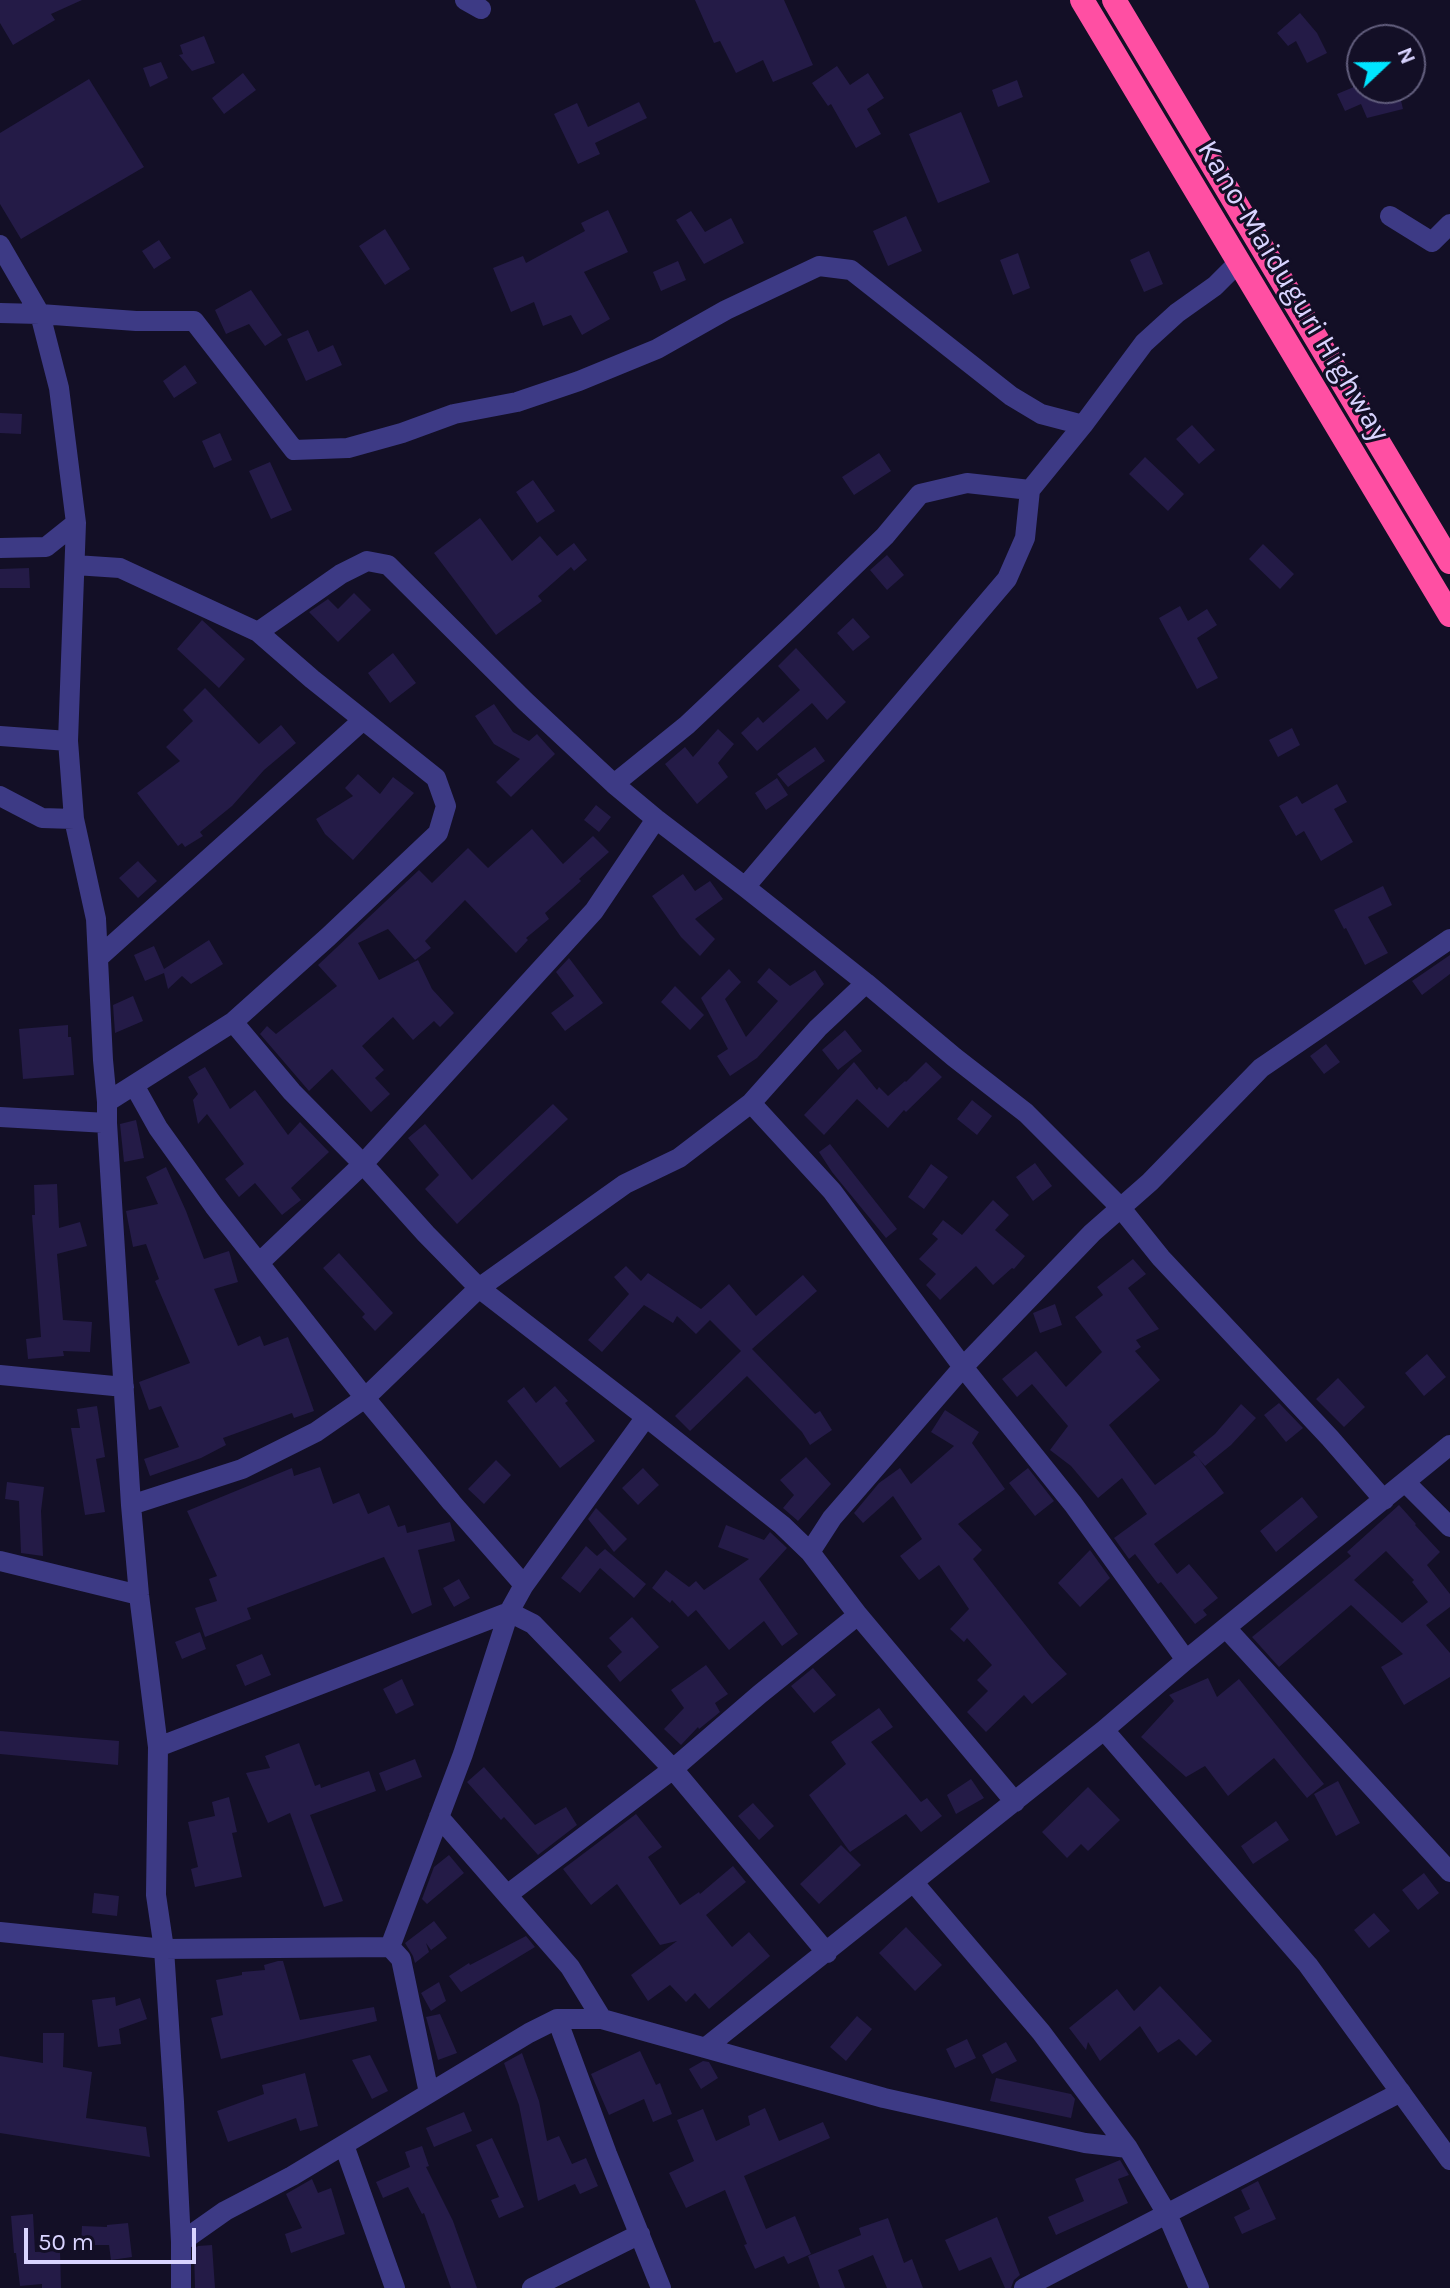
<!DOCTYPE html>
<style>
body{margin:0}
#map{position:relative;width:1450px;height:2288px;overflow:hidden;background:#130f26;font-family:Karla,sans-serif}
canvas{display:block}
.north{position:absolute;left:1346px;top:24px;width:80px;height:80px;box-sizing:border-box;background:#130f26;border:2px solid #625e7d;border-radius:50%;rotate:68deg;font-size:22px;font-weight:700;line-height:32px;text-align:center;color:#d9d4ff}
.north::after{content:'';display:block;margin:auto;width:28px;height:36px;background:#00e5ff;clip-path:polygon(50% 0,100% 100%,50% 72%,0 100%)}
.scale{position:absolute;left:24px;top:2228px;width:172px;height:36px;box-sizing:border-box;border:4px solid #d9d4ff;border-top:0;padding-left:10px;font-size:24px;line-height:28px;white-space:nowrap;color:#d9d4ff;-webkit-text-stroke:6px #130f26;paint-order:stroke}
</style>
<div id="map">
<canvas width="1450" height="2288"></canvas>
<div class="north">N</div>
<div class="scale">50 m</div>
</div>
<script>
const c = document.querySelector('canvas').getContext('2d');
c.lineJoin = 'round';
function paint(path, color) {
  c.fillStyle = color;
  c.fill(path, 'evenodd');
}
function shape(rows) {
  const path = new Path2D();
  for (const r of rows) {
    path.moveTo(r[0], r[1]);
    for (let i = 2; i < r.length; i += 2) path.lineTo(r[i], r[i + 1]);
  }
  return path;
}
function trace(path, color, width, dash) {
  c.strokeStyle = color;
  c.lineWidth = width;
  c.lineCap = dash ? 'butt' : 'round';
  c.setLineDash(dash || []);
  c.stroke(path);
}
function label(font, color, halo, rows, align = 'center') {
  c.font = font + ' Karla,sans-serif';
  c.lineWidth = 6;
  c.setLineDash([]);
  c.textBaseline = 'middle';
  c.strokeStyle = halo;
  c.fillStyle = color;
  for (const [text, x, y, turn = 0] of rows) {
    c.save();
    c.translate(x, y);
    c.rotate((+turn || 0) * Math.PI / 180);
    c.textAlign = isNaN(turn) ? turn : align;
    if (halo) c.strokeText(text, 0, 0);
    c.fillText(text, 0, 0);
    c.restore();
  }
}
paint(shape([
 [0,0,82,0,51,14,55,20,13,45,0,23],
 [695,0,784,0,813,65,773,82,763,60,736,73,720,41,714,43],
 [1300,13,1317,33,1327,53,1307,63,1296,41,1288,46,1277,33],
 [204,36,215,63,192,71,179,55,183,54,180,45],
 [161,62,168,78,150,87,143,68],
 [837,66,850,85,868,73,884,98,867,109,881,134,856,148,831,104,828,106,812,83],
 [243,73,256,90,224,114,212,98],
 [89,79,144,167,21,239,0,204,0,133],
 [1017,80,1023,97,998,107,992,90],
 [1361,84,1365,93,1386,88,1398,88,1403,109,1367,118,1361,104,1345,111,1337,94],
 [639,102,647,118,595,143,600,154,578,164,554,114,577,103,588,127],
 [961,112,990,182,938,203,909,134],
 [608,210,628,252,584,272,610,319,582,335,571,315,543,326,534,302,511,312,493,268,523,256,526,263,585,231,581,223],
 [691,211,705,232,731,218,744,243,704,264,676,220],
 [906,216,922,251,888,266,873,231],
 [385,229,410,269,385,285,359,246],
 [159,240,171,258,154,269,142,251],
 [1149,251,1163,284,1144,292,1130,260],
 [1018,253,1030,288,1013,295,1000,260],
 [678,261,686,280,661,291,653,272],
 [251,290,282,335,265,346,249,324,226,334,215,310],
 [308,330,318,352,333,345,342,365,306,381,287,339],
 [185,365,197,383,174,398,163,381],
 [0,413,22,414,21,434,0,433],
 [1192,425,1215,450,1199,464,1176,439],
 [220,433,232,460,214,468,202,441],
 [879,453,891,471,854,495,842,477],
 [1145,457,1184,494,1168,511,1129,474],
 [270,462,292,510,271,519,249,471],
 [533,480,555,511,537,523,516,492],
 [480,518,512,561,540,536,557,556,574,543,587,560,574,571,571,567,538,596,542,601,496,635,434,553],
 [1263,544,1294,574,1280,589,1249,559],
 [887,555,904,575,887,590,870,570],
 [29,568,30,588,0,588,0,569],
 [354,593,371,610,338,642,309,612,328,599,338,609],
 [1180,606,1188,621,1207,609,1217,625,1197,638,1218,678,1197,689,1159,618],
 [853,618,870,637,853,651,837,633],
 [202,620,245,659,219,688,177,649],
 [796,648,846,702,827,720,812,703,757,751,741,733,758,717,763,723,800,690,778,666],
 [393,653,416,683,390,703,368,673],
 [205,688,259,744,281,725,296,743,264,770,232,806,200,832,203,836,185,847,182,843,178,846,137,793,180,761,166,747,193,721,183,710],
 [494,704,513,732,529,741,537,734,555,754,511,797,496,782,520,759,494,744,475,716],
 [1292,728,1300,745,1278,757,1269,740],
 [718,729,734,744,718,763,728,777,697,804,665,764,685,747,693,757],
 [815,747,825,761,788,787,777,774],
 [358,774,380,794,393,777,414,793,353,860,325,834,316,819,353,796,345,788],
 [777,778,788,795,766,810,755,793],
 [1337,784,1347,802,1334,809,1353,842,1321,861,1304,831,1296,836,1279,806,1297,796,1302,804],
 [596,805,611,817,599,832,584,820],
 [532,829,563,864,593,836,609,852,579,879,581,881,545,913,549,919,526,938,528,940,516,953,465,900,425,941,431,948,415,960,388,929,358,943,379,980,418,960,432,989,454,1013,440,1027,434,1021,413,1040,393,1017,362,1046,384,1070,375,1078,390,1094,371,1112,332,1069,309,1091,260,1034,267,1026,276,1034,337,986,318,965,419,870,432,883,468,848,488,868],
 [138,861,157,881,138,898,119,878],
 [683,874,695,891,710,881,723,899,695,919,715,939,700,956,681,937,652,896],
 [1383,886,1392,905,1368,917,1388,953,1365,965,1346,928,1344,929,1334,910],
 [209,940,223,964,191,984,182,976,168,989,164,973,145,981,134,955,154,946,164,969],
 [1450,955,1450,974,1422,995,1412,981],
 [569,958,603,1003,565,1031,551,1013,574,996,556,972],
 [769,968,790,986,815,970,824,984,757,1058,730,1076,717,1056,728,1049,701,998,729,969,741,982,725,999,746,1037,778,1001,757,982],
 [675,986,704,1015,690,1030,661,1002],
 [133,996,143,1021,115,1033,113,1005],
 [68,1025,68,1037,71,1037,74,1075,23,1079,19,1029],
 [845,1030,862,1051,838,1070,822,1050],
 [1326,1044,1340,1062,1324,1074,1310,1056],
 [854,1062,877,1090,879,1087,888,1096,905,1081,906,1082,926,1062,942,1077,906,1112,904,1110,888,1128,857,1099,824,1135,804,1115],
 [205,1067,230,1109,255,1090,288,1135,300,1122,329,1152,291,1188,301,1200,282,1215,255,1183,239,1197,225,1179,244,1164,207,1114,198,1124,193,1100,198,1094,188,1077],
 [972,1100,992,1116,977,1135,957,1119],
 [553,1104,568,1119,457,1224,425,1189,439,1175,408,1138,425,1124,472,1180],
 [136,1120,144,1158,124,1162,120,1124],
 [830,1144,897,1229,886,1238,832,1172,819,1152],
 [1035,1163,1052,1186,1033,1201,1016,1177],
 [931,1164,948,1177,924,1209,908,1197],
 [166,1167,186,1211,204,1259,229,1251,238,1282,214,1289,238,1346,260,1336,264,1346,288,1337,314,1411,294,1418,292,1413,223,1438,226,1445,201,1458,150,1476,144,1459,179,1447,161,1406,149,1410,139,1382,190,1363,155,1281,159,1279,146,1244,133,1247,126,1211,158,1204,146,1177],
 [57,1184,59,1228,80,1222,87,1246,57,1254,63,1320,92,1322,90,1352,63,1351,64,1356,28,1359,26,1339,41,1337,32,1215,35,1215,34,1185],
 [993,1200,1009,1215,995,1230,1025,1256,1014,1269,1012,1268,993,1285,976,1266,940,1300,926,1285,936,1274,919,1259,938,1239,932,1234,943,1220,962,1235],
 [339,1253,393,1313,375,1331,362,1317,365,1314,323,1268],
 [1133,1259,1146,1274,1128,1288,1159,1329,1136,1340,1141,1347,1135,1351,1160,1380,1109,1425,1155,1485,1196,1455,1224,1493,1154,1544,1177,1574,1189,1564,1218,1598,1203,1610,1207,1615,1195,1624,1161,1582,1158,1584,1135,1554,1129,1559,1114,1538,1147,1514,1122,1478,1098,1498,1071,1466,1050,1450,1068,1426,1032,1384,1017,1397,1002,1379,1036,1351,1066,1387,1102,1352,1075,1317,1103,1295,1097,1287],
 [626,1266,641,1281,648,1273,701,1309,729,1284,756,1316,803,1275,817,1291,752,1349,815,1414,820,1411,832,1430,810,1445,802,1432,747,1376,690,1431,675,1416,741,1351,710,1320,696,1334,677,1316,673,1323,644,1305,602,1352,588,1340,629,1294,614,1277],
 [1055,1304,1062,1325,1040,1333,1033,1313],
 [1427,1354,1446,1377,1424,1396,1405,1373],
 [1338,1378,1365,1407,1344,1427,1316,1399],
 [555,1386,568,1401,565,1403,595,1441,560,1468,507,1401,524,1387,536,1403],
 [1279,1403,1303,1428,1286,1442,1264,1415],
 [1241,1404,1256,1418,1231,1445,1205,1466,1193,1452,1215,1434],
 [97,1406,105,1457,96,1459,105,1512,85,1515,71,1428,80,1428,77,1409],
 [945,1410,979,1432,972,1443,1005,1489,958,1524,982,1550,973,1559,1050,1656,1067,1674,1032,1704,1024,1695,986,1732,967,1712,988,1691,977,1680,992,1665,967,1638,964,1642,950,1629,969,1609,939,1565,919,1580,900,1556,922,1539,893,1496,863,1523,854,1513,879,1483,900,1468,911,1484,954,1446,931,1432],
 [806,1457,831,1484,798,1521,783,1508,794,1495,780,1480],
 [496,1460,511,1475,484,1504,468,1489],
 [320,1467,333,1504,359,1493,368,1514,389,1505,398,1527,405,1525,407,1533,450,1522,455,1541,418,1550,432,1605,412,1614,384,1557,247,1608,251,1619,205,1637,195,1608,217,1601,209,1579,217,1576,187,1511,292,1468,294,1476],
 [643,1468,659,1485,638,1505,622,1488],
 [1028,1468,1054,1501,1035,1516,1009,1483],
 [7,1482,44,1487,41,1511,43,1556,21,1553,19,1501,5,1499],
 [1302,1497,1318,1517,1276,1552,1260,1531],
 [1399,1505,1416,1524,1415,1525,1440,1552,1427,1565,1450,1594,1450,1607,1426,1625,1450,1653,1450,1677,1404,1705,1381,1667,1403,1654,1351,1605,1279,1667,1252,1637,1351,1556,1347,1552],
 [1386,1551,1414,1580,1412,1582,1428,1602,1402,1623,1354,1580],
 [596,1508,627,1539,614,1552,588,1519],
 [726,1525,764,1540,770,1532,787,1548,759,1579,798,1634,782,1646,764,1621,729,1650,696,1610,688,1617,672,1600,670,1603,652,1588,666,1570,689,1587,696,1581,704,1590,749,1559,718,1547],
 [586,1546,597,1556,605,1549,646,1584,634,1598,600,1568,580,1593,561,1578],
 [1090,1550,1110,1578,1080,1607,1058,1583],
 [459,1579,470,1598,454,1607,443,1588],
 [632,1617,659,1647,620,1682,607,1666,622,1652,609,1638],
 [200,1632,206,1649,182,1659,175,1642],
 [262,1654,271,1675,245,1686,236,1665],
 [706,1665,728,1694,715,1703,720,1712,699,1729,698,1727,681,1745,664,1729,684,1708,671,1690],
 [813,1668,836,1695,814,1713,791,1686],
 [1208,1678,1217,1697,1239,1679,1324,1784,1307,1798,1274,1758,1228,1796,1205,1766,1186,1777,1141,1737,1174,1701,1169,1695],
 [402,1679,414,1705,396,1714,383,1689],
 [879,1708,893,1727,871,1742,921,1802,927,1798,942,1816,921,1832,906,1814,850,1852,809,1795,846,1764,831,1742],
 [0,1731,119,1741,118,1765,0,1754],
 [299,1743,315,1786,320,1784,321,1788,369,1771,376,1791,310,1815,343,1901,324,1907,290,1813,268,1823,246,1773,270,1768,265,1756],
 [415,1759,422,1777,386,1791,379,1773],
 [484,1767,535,1825,566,1807,577,1825,538,1855,504,1817,501,1820,467,1782],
 [971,1779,984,1798,956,1814,947,1795],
 [1338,1781,1360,1823,1336,1836,1314,1794],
 [1088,1787,1120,1820,1088,1851,1081,1844,1067,1858,1042,1832],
 [229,1797,237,1832,232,1833,242,1877,195,1887,191,1869,198,1867,188,1822,215,1816,212,1802],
 [753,1803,774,1826,759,1840,738,1816],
 [636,1814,662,1847,648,1857,680,1905,699,1892,700,1894,733,1866,746,1882,706,1915,732,1947,749,1932,770,1956,709,2009,695,1993,686,2002,670,1985,648,2001,631,1975,677,1941,660,1945,617,1884,591,1905,563,1869],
 [1276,1821,1289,1840,1253,1864,1241,1846],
 [841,1845,861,1865,819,1904,800,1884],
 [449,1855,464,1873,427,1904,422,1899,434,1867],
 [1424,1873,1439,1893,1418,1910,1402,1890],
 [94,1893,119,1896,117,1916,92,1913],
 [1374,1913,1390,1931,1369,1948,1354,1930],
 [434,1921,447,1938,431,1950,426,1943,429,1952,415,1963,413,1956,405,1943],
 [906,1927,942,1965,915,1991,879,1953],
 [526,1936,535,1947,461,1992,449,1976,469,1963,470,1965],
 [278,1961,283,1961,300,2020,374,2007,377,2021,221,2059,211,2018,223,2015,216,1980,242,1975,242,1972,265,1970,264,1965],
 [439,1982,446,2001,431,2011,421,1993],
 [1160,1986,1212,2041,1196,2056,1179,2039,1158,2053,1140,2026,1100,2061,1088,2042,1086,2050,1069,2028,1117,1989,1134,2011],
 [115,1997,116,2006,140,1998,147,2019,119,2029,121,2044,98,2047,92,2000],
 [440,2014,457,2053,438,2060,426,2017],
 [857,2016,872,2029,846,2061,830,2047],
 [43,2033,64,2033,63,2067,92,2072,86,2118,146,2127,150,2157,0,2133,0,2056,43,2063],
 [967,2039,976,2058,955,2068,946,2049],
 [1006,2042,1017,2061,992,2074,982,2055],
 [640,2051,656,2085,660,2083,672,2114,653,2122,644,2099,609,2115,591,2074],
 [522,2053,539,2101,547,2141,559,2136,572,2164,586,2158,598,2186,580,2194,575,2184,538,2201,519,2105,504,2063],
 [370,2055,388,2091,372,2099,352,2060],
 [703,2061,709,2062,718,2078,701,2089,689,2069],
 [305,2073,318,2126,300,2131,296,2118,228,2142,217,2111,264,2094,262,2085],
 [996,2078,1071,2094,1075,2099,1071,2118,990,2101],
 [765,2108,779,2141,823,2122,830,2138,744,2176,766,2229,795,2216,811,2254,788,2264,784,2256,755,2269,744,2245,747,2244,725,2190,686,2208,669,2173,694,2161,677,2120,703,2109,716,2141,750,2125,748,2116],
 [464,2112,472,2131,434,2147,426,2128],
 [492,2138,524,2207,499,2218,491,2200,499,2197,476,2145],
 [422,2146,429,2166,426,2167,453,2221,477,2288,451,2288,424,2213,422,2214,408,2187,383,2198,376,2182,410,2167,405,2152],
 [1120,2160,1129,2175,1118,2179,1128,2203,1056,2235,1048,2217,1084,2201,1075,2179],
 [312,2179,318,2193,331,2188,345,2234,291,2253,285,2234,302,2228,286,2194],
 [1258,2181,1276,2219,1242,2234,1234,2217,1250,2209,1241,2190],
 [33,2214,35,2252,60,2251,61,2288,42,2288,42,2284,20,2286,16,2253,14,2253,11,2216],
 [997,2217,1020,2275,1014,2280,1011,2288,1005,2288,991,2257,959,2271,945,2240],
 [888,2218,904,2263,912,2259,923,2288,887,2288,873,2255,838,2270,845,2288,820,2288,808,2256,861,2235,859,2228],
 [128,2223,132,2257,111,2260,109,2245,81,2245,82,2226,107,2227,107,2225],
 [212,2245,215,2288,195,2288,194,2249,198,2246]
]), '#241b47');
trace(shape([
 [465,0,481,9],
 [1390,216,1432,242,1450,224],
 [0,245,40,314,59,388,76,523,68,741,74,819,96,919,103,1060,107,1102,107,1123,131,1505,139,1595,158,1747,156,1895,164,1949,174,2102,181,2242,181,2288],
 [0,313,40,314,136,321,194,321,294,450,348,448,402,433,454,414,517,402,579,381,657,349,726,310,819,266,851,270,1011,396,1041,414,1083,425],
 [0,548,46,547,76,523],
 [75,565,120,568,258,632,341,574,367,561,388,565,525,701,614,784,656,819,745,887,866,983,954,1057,1026,1113,1120,1207,1161,1258,1330,1438,1384,1500],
 [0,736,68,741],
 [614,784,687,725,793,625,885,536,920,494,967,483,1030,490,1083,425,1144,343,1177,313,1215,286,1239,262],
 [0,796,42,818,74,819],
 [745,887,1007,579,1025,538,1030,490],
 [98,958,363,720],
 [233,1022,292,1092,363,1164,426,1234,479,1288,646,1417],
 [134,1085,158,1128,214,1206,365,1398,452,1503,524,1585],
 [107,1102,233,1022,328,937,438,833,446,806,436,778,312,679,258,632],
 [751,1103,832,1191,963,1367,1073,1504,1186,1660],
 [0,1117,107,1123],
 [259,1263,363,1164,594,911,656,819],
 [0,1375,124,1387],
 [1450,1445,1186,1660,1104,1730,1308,1965,1450,2160],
 [1405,1482,1450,1527],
 [131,1505,242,1469,316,1432,365,1398,479,1288,625,1184,679,1158,751,1103,818,1028,866,983],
 [810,1552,832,1518,963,1367,1092,1233,1150,1182,1261,1068,1450,939],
 [0,1561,139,1595],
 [509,1612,533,1624,673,1769,827,1953],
 [1226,1628,1450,1872],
 [158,1747,509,1612],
 [439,1817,570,1967,602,2019],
 [914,1883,1041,2032,1128,2148,1167,2214,1199,2288],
 [507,1895,673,1769,760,1694,858,1615],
 [0,1932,164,1949,390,1947,401,1959,429,2093],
 [390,1947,463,1754,509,1612,524,1585,646,1417,782,1525,810,1552,858,1615,1015,1802],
 [557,2019,607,2154,661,2288],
 [705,2048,1104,1730],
 [344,2145,395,2288],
 [181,2242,225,2211,292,2176,529,2033,557,2019,602,2019,884,2098,1085,2143,1128,2148],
 [532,2288,640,2234],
 [1024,2288,1401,2092]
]), '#3d3a85', 20);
trace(shape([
 [1082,0,1450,615],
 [1114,0,1450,562]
]), '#ff4fa3', 24);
label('30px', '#d9d4ff', '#130f26', [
 ["Kano-Maiduguri Highway",1293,291,59]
]);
</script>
